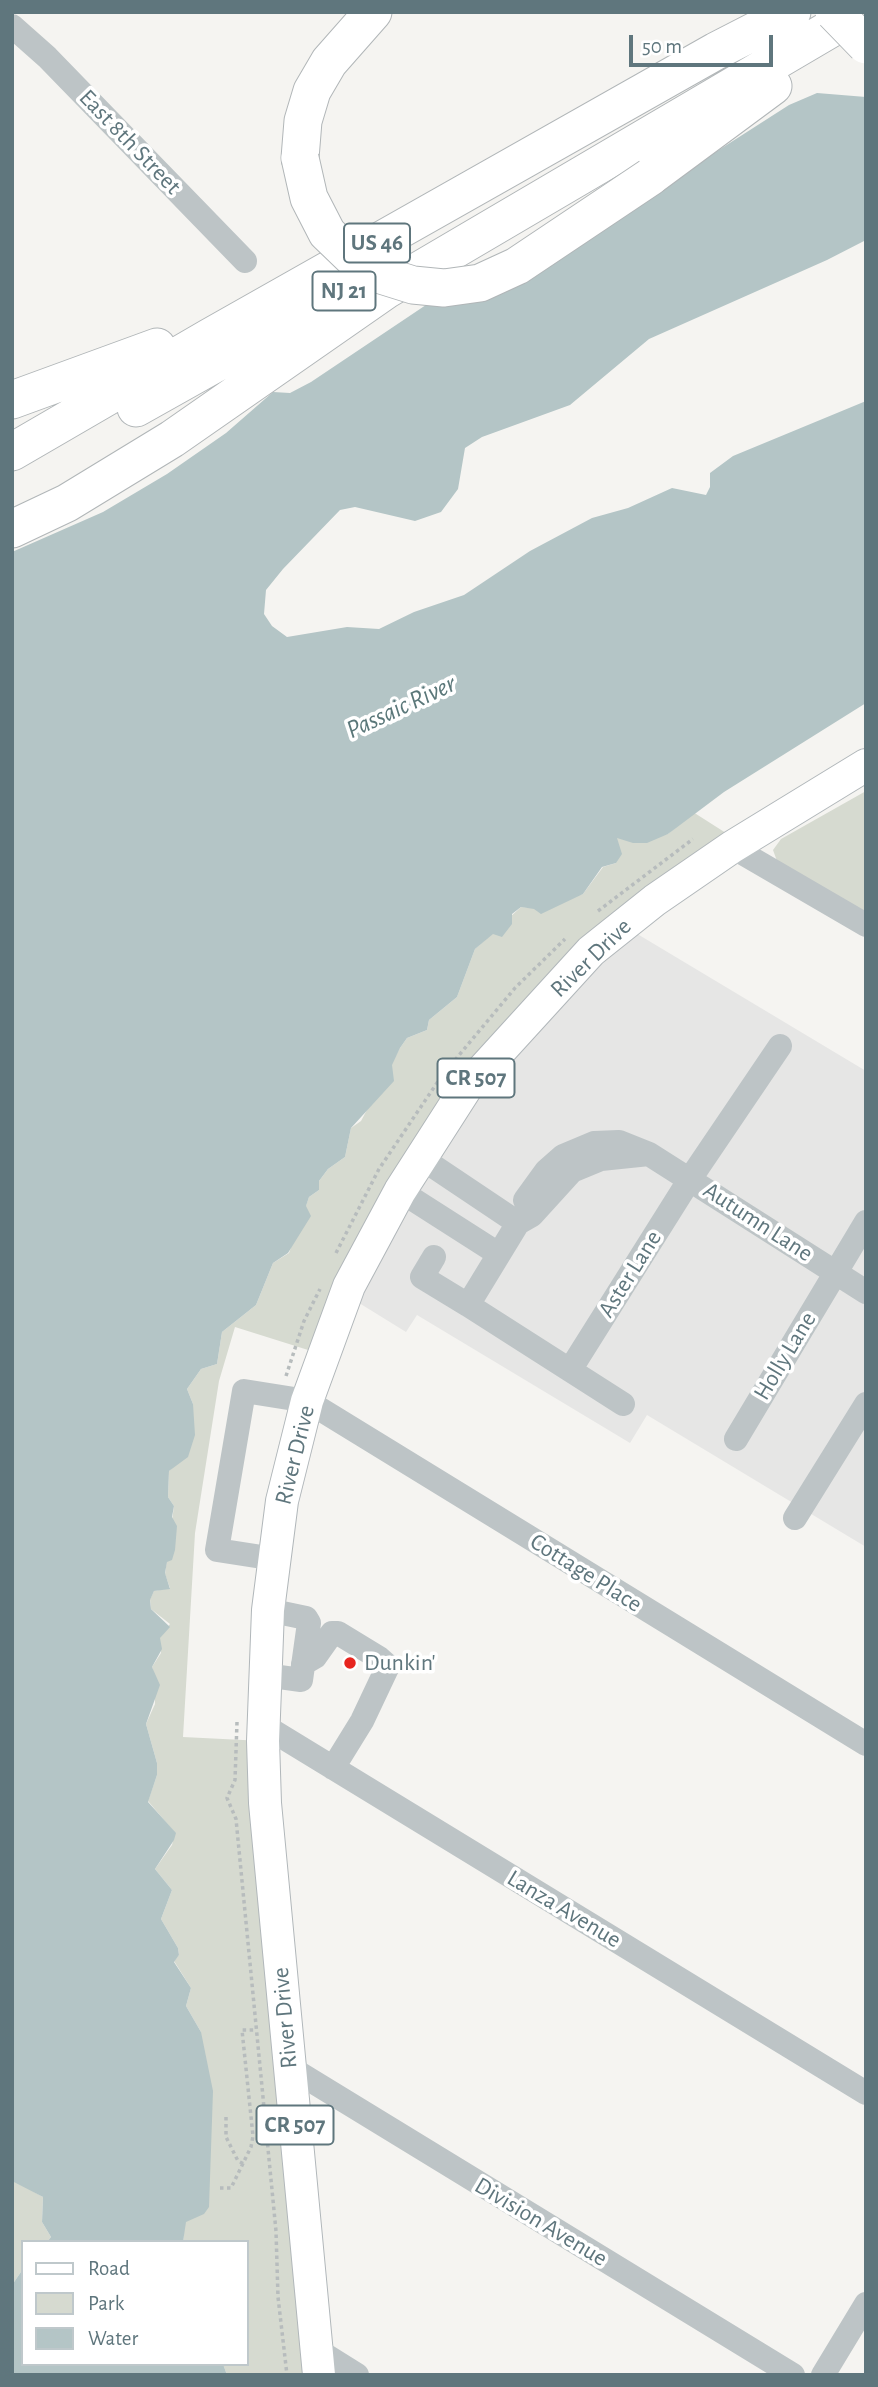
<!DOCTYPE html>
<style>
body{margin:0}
#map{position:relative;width:878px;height:2387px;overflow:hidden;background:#f5f4f1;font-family:"Alegreya Sans",sans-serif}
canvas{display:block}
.frame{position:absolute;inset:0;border:14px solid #5f767d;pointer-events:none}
.legend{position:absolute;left:21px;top:2240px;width:228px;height:126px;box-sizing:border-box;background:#fff;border:2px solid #bfc8cb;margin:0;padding:9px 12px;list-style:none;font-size:21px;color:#5f767d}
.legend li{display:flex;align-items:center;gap:14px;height:35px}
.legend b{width:35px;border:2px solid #bfc8cb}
.scale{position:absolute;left:629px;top:35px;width:144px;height:32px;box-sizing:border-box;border:4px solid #5f767d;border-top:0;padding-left:9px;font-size:21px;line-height:24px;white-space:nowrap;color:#5f767d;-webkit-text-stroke:5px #fff;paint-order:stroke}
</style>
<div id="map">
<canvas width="878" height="2387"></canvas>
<div class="frame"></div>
<ul class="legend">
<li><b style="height:9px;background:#fff"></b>Road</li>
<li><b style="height:19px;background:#d6dad0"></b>Park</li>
<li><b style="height:19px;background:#b4c5c6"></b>Water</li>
</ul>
<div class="scale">50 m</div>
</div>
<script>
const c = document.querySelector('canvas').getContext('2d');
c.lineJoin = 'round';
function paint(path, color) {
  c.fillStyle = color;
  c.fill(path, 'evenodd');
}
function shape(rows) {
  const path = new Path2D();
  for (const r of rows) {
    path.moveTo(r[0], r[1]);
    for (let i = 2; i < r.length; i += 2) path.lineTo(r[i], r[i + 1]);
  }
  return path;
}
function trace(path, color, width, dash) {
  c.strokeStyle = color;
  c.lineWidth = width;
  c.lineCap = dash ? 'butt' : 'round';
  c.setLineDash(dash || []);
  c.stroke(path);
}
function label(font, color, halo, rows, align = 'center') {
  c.font = font + ' "Alegreya Sans",sans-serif';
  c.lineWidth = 7;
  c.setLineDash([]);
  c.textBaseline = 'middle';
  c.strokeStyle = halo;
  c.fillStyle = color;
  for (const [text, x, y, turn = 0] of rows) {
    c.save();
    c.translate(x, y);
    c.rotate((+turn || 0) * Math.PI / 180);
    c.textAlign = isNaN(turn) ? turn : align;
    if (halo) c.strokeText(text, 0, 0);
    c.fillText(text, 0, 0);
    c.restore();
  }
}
paint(shape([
 [624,926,866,1071,866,1547,647,1415,630,1443,417,1315,406,1332,351,1298,426,1157]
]), '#e6e6e5');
paint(shape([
 [866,791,866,914,777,861,773,850,781,839],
 [693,812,740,842,591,951,466,1088,324,1355,235,1327,219,1381,195,1533,183,1737,263,1741,321,2375,227,2375,223,2364,247,2364,247,2242,183,2242,201,2032,186,2006,191,1988,174,1961,179,1955,178,1948,161,1919,172,1890,155,1869,172,1845,175,1833,148,1801,157,1775,157,1763,146,1724,155,1704,155,1679,152,1667,161,1653,159,1638,170,1624,151,1609,150,1599,154,1591,170,1588,165,1574,174,1506,168,1497,169,1471,182,1458,193,1404,187,1389,201,1369,217,1364,222,1332,256,1305,273,1263,289,1253,309,1197,319,1190,319,1181,328,1169,345,1157,351,1128,361,1121,400,1048,407,1038,427,1030,429,1020,457,997,475,949,521,907,534,908,583,894,603,867,616,863,617,838,668,834],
 [13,2180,43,2197,42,2222,51,2237,47,2242,23,2242,23,2269,12,2285]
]), '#d6dad0');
paint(shape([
 [817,93,866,97,866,240,827,260,649,339,570,405,482,437,465,448,458,489,441,512,415,521,355,507,340,510,283,569,266,590,264,614,272,626,287,637,347,627,379,629,414,612,464,595,530,551,592,518,628,508,672,488,706,495,710,487,710,473,733,456,866,401,866,703,724,792,668,834,647,843,633,843,617,838,622,854,616,863,602,867,583,894,541,914,534,909,521,907,512,914,512,924,502,937,493,934,475,949,457,997,429,1020,427,1030,407,1038,400,1048,392,1065,394,1081,351,1128,345,1157,328,1169,319,1181,319,1190,309,1197,306,1206,311,1216,288,1253,273,1263,256,1305,222,1332,217,1364,201,1369,187,1389,193,1404,195,1435,188,1457,169,1471,168,1497,174,1506,172,1517,177,1526,175,1550,172,1560,167,1562,165,1573,170,1589,154,1591,150,1600,151,1609,170,1627,160,1638,162,1649,152,1667,160,1685,146,1724,157,1763,157,1775,148,1802,176,1833,174,1840,155,1869,172,1890,161,1919,178,1948,179,1955,174,1962,191,1988,186,2006,201,2032,213,2091,209,2207,204,2214,186,2222,183,2242,47,2242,51,2237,42,2222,43,2197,12,2181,12,552,103,512,167,474,226,433,273,392,290,393,311,382,508,250,672,180,789,105],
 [23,2269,23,2364,223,2364,227,2375,12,2375,12,2285]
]), '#b4c5c6');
const major = shape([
 [319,2375,265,1803,263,1741,268,1610,282,1501,307,1401,349,1286,400,1191,466,1088,591,951,655,900,732,847,866,765]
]);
const highway = shape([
 [300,158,303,121,312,91,329,62,373,12],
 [650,177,773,86],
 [12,400,157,347],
 [136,408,348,289],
 [12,452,210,337,716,51,792,12],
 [12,529,67,503,172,439,386,290,859,12]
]);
trace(major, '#b1b7ba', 34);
trace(highway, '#b1b6b8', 39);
trace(shape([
 [598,911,693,839],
 [455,1060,515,988,565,939],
 [336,1253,379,1169,441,1077],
 [286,1376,304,1321,320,1289],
 [237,1722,235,1780,227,1798,236,1819,276,2231,278,2297,287,2375],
 [226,2117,226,2137,238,2161,244,2164],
 [220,2188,231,2188,251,2147,253,2136,242,2030,256,2030]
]), '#b7bcbd', 3.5, [3.5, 3.5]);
trace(shape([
 [12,26,47,57,245,261],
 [732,847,866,925],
 [421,1158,518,1223],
 [400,1191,497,1253],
 [525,1200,546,1171,563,1156,594,1143,619,1142,649,1154,866,1292],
 [434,1257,422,1277,468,1305],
 [570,1370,690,1179,780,1046],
 [623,1404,468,1305,518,1223,532,1215,572,1171,601,1159,649,1154],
 [736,1439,866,1222],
 [795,1518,866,1404],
 [275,1559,217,1550,244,1391,307,1401,866,1744],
 [303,1664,315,1657,332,1633,338,1633,379,1658,388,1666,362,1721,333,1768],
 [265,1675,301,1680,309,1623,306,1618,268,1610],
 [263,1725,866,2093],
 [289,2067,793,2375],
 [317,2350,357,2375],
 [823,2375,866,2304]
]), '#bdc4c6', 24);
trace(major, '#fff', 32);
trace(highway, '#fff', 37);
const highwayBridge = shape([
 [834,12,866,45],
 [300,158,309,198,327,233,354,259,381,275,413,285,444,288,480,283,517,266,650,177]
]);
trace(highwayBridge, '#b1b6b8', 39, []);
trace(highwayBridge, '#fff', 37);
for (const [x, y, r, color] of [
 [350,1663,7,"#e7251f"]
]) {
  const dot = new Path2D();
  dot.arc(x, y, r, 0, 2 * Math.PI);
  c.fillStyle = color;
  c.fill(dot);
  trace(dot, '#fff', 2.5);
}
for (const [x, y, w] of [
 [377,243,66],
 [344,291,63],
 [476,1078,77],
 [295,2125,77]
]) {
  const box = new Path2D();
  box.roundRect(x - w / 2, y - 19.5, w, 39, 5);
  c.fillStyle = '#fff';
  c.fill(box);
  trace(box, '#5f767d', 2);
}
label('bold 23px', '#5f767d', null, [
 ["US 46",377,243],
 ["NJ 21",344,291],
 ["CR 507",476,1078],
 ["CR 507",295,2125]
]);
label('24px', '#5f767d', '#fff', [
 ["East 8th Street",130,142,46],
 ["River Drive",591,958,-44],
 ["Autumn Lane",758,1222,33],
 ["Aster Lane",630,1274,-58],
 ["Holly Lane",785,1356,-59],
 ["River Drive",295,1455,-76],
 ["Cottage Place",586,1573,32],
 ["Lanza Avenue",564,1909,31],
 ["River Drive",285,2018,-95],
 ["Division Avenue",541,2222,31]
]);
label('24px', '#5f767d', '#fff', [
 ["Dunkin'",364,1663]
], 'left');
label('italic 26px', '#5a7779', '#fff', [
 ["Passaic River",401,707,-25]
]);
</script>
